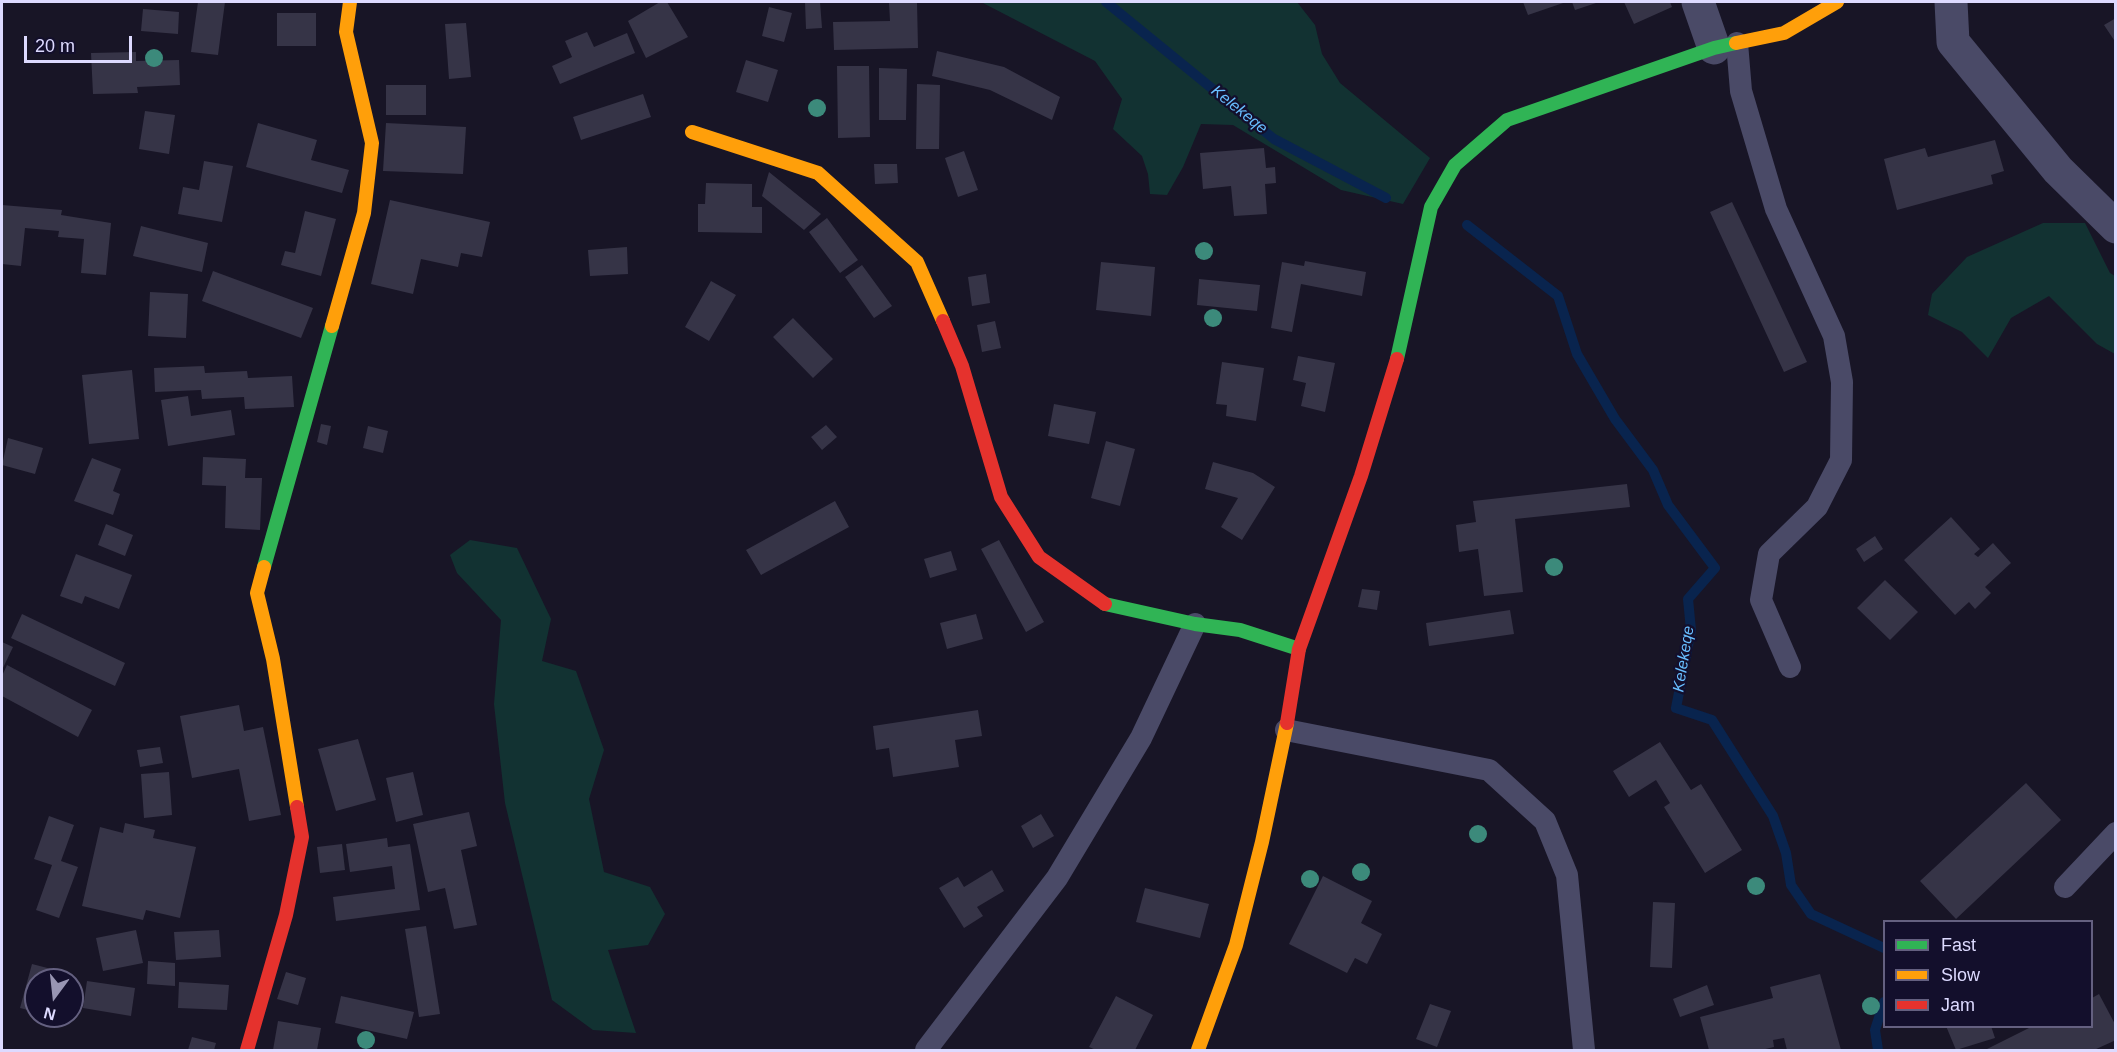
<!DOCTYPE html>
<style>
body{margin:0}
#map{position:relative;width:2117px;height:1052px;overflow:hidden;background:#181526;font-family:Helvetica,sans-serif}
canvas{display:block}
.frame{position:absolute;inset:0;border:3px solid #dddaff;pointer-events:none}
.legend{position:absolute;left:1883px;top:920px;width:210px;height:108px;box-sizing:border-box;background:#130f2c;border:2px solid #646080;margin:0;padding:8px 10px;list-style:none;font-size:18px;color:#dddaff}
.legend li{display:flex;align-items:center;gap:12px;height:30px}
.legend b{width:30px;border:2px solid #646080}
.north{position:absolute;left:24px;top:968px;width:60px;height:60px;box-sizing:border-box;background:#130f2c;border:2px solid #646080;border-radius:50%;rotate:195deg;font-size:16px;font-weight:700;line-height:24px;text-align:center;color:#dddaff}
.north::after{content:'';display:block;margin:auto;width:21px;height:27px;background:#9895b3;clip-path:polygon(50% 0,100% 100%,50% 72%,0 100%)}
.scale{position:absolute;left:24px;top:36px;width:108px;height:27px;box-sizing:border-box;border:3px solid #dddaff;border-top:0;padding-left:8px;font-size:18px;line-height:21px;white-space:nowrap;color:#dddaff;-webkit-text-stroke:4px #130f2c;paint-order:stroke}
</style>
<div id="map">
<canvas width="2117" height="1052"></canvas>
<div class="frame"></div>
<ul class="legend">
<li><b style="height:8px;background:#30b455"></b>Fast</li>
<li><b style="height:8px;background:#ff9f0a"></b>Slow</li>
<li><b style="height:8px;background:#e5322d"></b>Jam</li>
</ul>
<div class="north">N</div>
<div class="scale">20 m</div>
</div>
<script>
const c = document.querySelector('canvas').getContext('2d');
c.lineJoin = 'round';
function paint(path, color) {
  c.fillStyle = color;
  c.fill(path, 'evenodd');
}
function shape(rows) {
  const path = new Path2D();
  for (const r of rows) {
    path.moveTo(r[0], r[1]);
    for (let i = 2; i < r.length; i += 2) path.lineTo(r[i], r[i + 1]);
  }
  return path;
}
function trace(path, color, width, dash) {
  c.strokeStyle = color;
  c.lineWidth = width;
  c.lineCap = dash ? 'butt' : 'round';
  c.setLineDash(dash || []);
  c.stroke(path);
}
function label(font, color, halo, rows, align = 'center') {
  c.font = font + ' Helvetica,sans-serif';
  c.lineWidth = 4.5;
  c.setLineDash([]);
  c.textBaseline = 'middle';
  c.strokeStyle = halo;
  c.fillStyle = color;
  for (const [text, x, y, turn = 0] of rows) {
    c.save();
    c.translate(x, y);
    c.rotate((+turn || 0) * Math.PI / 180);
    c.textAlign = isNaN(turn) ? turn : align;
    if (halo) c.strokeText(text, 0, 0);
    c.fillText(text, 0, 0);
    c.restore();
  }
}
paint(shape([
 [981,2,1297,2,1315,25,1322,54,1340,83,1430,158,1403,204,1341,190,1233,125,1201,124,1183,167,1167,195,1150,194,1148,174,1142,156,1113,129,1122,99,1095,61],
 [2043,223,2085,223,2110,273,2115,276,2115,354,2097,344,2049,296,2011,318,1988,358,1962,332,1928,315,1932,294,1967,257],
 [470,540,517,548,551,619,542,661,576,671,604,750,589,799,604,872,650,887,665,914,648,945,608,950,636,1033,593,1030,552,1000,505,803,494,704,501,620,457,573,450,555]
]), '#123232');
trace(shape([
 [1106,2,1274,139,1386,198],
 [1467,225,1558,296,1577,354,1615,419,1653,470,1668,505,1715,568,1688,599,1691,630,1676,708,1712,720,1773,816,1786,853,1791,885,1811,914,1884,948],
 [1878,1050,1875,1030,1884,1002]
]), '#09244e', 10);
paint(shape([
 [198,2,225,2,218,55,191,52],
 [660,2,667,2,688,37,646,58,628,21],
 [805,2,820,2,822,28,806,29],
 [889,2,917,2,918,48,834,50,833,22,890,21],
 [1523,2,1566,2,1528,15],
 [1572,2,1599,2,1575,10],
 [1624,2,1670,2,1672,7,1634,24],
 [769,7,792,13,784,42,762,36],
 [143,9,179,12,178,34,141,31],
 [277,13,316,13,316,46,277,46],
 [2116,18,2116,43,2104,25],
 [466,23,471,77,449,79,445,24],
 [587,32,594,47,627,33,635,53,560,84,552,66,572,57,565,41],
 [937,51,1004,67,1060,97,1052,120,990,90,932,76],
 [136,52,136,61,179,60,180,85,137,87,138,93,93,94,91,53],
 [746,60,778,70,768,102,736,92],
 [837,66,869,66,870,137,838,138],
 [879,68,907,69,906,120,879,120],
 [917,84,940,85,939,149,916,149],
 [386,85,426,85,426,115,386,115],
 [643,94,651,117,581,140,573,117],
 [145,111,175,115,169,154,139,149],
 [258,123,317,140,311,160,349,170,342,193,246,167],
 [386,123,466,127,463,174,383,171],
 [1995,140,2004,171,1991,175,1993,184,1897,210,1884,159,1925,148,1928,157],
 [1264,148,1266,168,1275,167,1276,183,1265,184,1267,214,1234,216,1231,186,1203,189,1200,153],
 [964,151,978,190,958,197,945,158],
 [204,161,233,166,222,222,178,214,183,187,199,190],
 [874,164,897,164,898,183,875,184],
 [769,172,821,214,804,230,762,196],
 [706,183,752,184,752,207,762,207,762,233,698,232,698,204,705,204],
 [390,200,490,222,482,257,461,253,458,267,421,259,413,294,371,284],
 [1732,202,1807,362,1784,372,1710,212],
 [2,205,62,210,61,215,111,223,106,275,81,273,84,239,58,237,59,231,25,228,21,266,2,264],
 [305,211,336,219,321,276,281,265,285,251,295,253],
 [827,218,858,260,840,273,809,232],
 [141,226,208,243,202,272,133,256],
 [627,247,628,274,590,276,588,250],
 [1305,261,1366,272,1362,296,1301,284,1292,332,1271,328,1282,262,1304,266],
 [1101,262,1155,267,1151,316,1096,310],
 [862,265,892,306,874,318,845,277],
 [213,271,313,308,301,338,202,301],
 [986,274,990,303,972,306,968,277],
 [1199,279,1260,285,1257,311,1197,305],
 [711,281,736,295,709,341,685,327],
 [150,292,188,294,186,338,148,336],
 [793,318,833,359,813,378,773,337],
 [995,321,1001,348,982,352,977,325],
 [1298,356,1335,363,1325,412,1301,406,1306,383,1293,380],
 [1222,362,1264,368,1256,421,1226,416,1227,405,1216,404],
 [204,366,205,373,247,371,248,378,292,376,294,407,245,409,244,397,202,399,201,390,155,392,154,368],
 [132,370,139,439,89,444,82,375],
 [188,396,191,416,231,410,235,435,168,446,161,400],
 [1054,404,1096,412,1089,444,1048,436],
 [321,424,331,426,327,445,317,442],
 [826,425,837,437,822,450,811,437],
 [368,426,388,431,383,453,363,448],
 [8,438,43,448,35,474,2,465],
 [1106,441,1135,449,1120,506,1091,498],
 [203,457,246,459,245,478,262,478,260,530,225,528,226,486,202,485],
 [92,458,121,469,113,491,120,494,113,515,74,501],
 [1213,462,1253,473,1275,487,1242,540,1221,527,1238,498,1205,489],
 [1627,484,1630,507,1515,519,1523,592,1484,596,1478,549,1459,552,1456,525,1476,522,1473,501],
 [835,501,849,527,761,575,746,550],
 [1951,517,1980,549,1974,554,1978,557,1993,543,2011,563,1985,587,1991,593,1975,609,1969,602,1955,615,1904,560],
 [106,524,133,535,125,556,98,545],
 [1875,536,1883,549,1864,562,1856,549],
 [999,540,1044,622,1026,632,981,549],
 [951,551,957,570,930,578,924,559],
 [76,554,132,575,119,609,85,596,82,604,60,596],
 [1885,580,1918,612,1890,640,1857,608],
 [1362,589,1380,591,1377,610,1358,607],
 [1510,610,1514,634,1429,646,1426,623],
 [22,614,125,663,115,686,11,638],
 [976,614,983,639,947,649,940,623],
 [2,642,13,647,2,670],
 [7,665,92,710,78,737,2,696,2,676],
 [239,705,244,731,263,727,281,815,249,821,239,769,192,778,180,716],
 [978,710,982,736,955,740,959,767,893,777,889,748,876,750,873,726],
 [358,739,376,800,336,811,318,749],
 [1660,742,1691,790,1701,784,1742,850,1705,873,1664,807,1670,803,1656,780,1629,797,1613,771],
 [160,747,163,763,140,767,137,750],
 [169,772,172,815,144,818,141,774],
 [413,772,423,815,396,822,386,778],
 [2026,783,2061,820,1956,919,1920,881],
 [469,812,477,846,461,850,477,925,454,929,445,888,428,892,413,824],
 [1041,814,1054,836,1033,848,1021,826],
 [49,816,74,825,61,861,78,867,59,918,36,910,52,865,34,859],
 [125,823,155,830,153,838,196,847,180,918,146,910,143,920,82,906,100,827,123,833],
 [387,838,388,847,410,844,420,910,336,921,333,897,395,889,392,866,350,872,346,844],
 [342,844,345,870,320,873,317,847],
 [992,870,1004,891,977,907,983,916,964,928,939,888,958,877,964,887],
 [1323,876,1372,901,1361,923,1382,934,1367,964,1355,958,1347,973,1289,944],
 [1145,888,1209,904,1200,938,1136,922],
 [1653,902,1675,903,1672,968,1650,967],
 [426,926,440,1014,419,1017,405,929],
 [136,930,143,963,103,971,96,938],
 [219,930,221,957,176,960,174,932],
 [148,961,175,963,175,986,147,984],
 [32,964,59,971,56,980,36,980,36,1012,20,1008],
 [286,972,306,978,298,1005,277,999],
 [1820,974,1841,1050,1787,1050,1784,1038,1773,1040,1774,1047,1761,1050,1709,1050,1700,1017,1773,998,1770,987],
 [87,981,135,988,131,1016,83,1008],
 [179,982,229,985,227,1010,178,1008],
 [1707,985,1714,1005,1680,1017,1673,999],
 [2099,994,2116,1026,2116,1040,2094,1050,1985,1050,2033,1026,2092,1026,2092,998],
 [341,996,414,1012,407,1039,335,1023],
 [1116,996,1153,1015,1135,1050,1096,1050,1089,1047],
 [1430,1004,1451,1011,1437,1047,1416,1039],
 [278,1021,321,1028,317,1050,273,1050],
 [1946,1026,1991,1026,1995,1038,1956,1050],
 [192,1037,216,1043,214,1050,188,1050]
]), '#363447');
trace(shape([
 [1737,43,1741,91,1776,209,1834,336,1842,382,1841,460,1817,507,1769,554,1761,600,1790,667],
 [1286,730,1489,770,1545,821,1567,875,1584,1050],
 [2065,887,2116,833],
 [926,1050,1057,878,1141,738,1195,624]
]), '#4a4a67', 22);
trace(shape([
 [1698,2,1714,48],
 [1951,2,1953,42,2058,170,2116,227]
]), '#4a4a67', 33);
trace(shape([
 [1397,359,1431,207,1455,165,1507,120,1714,48,1736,43],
 [264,567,332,326],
 [1105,604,1195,624,1240,630,1299,649]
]), '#30b455', 14);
trace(shape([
 [1736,43,1784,33,1837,2],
 [692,132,818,173,917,262,943,321],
 [332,326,364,213,372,143,346,32,350,2],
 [264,567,257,593,273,659,297,807],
 [1198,1050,1236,945,1262,842,1287,723]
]), '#ff9f0a', 14);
trace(shape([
 [943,321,962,366,1001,497,1039,557,1105,604],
 [1287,723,1299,649,1361,476,1397,359],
 [247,1050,286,915,302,837,297,807]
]), '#e5322d', 14);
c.fillStyle = '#3c8a7b';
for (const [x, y] of [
 [154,58],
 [817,108],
 [1204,251],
 [1213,318],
 [1554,567],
 [1478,834],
 [1361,872],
 [1310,879],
 [1756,886],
 [1871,1006],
 [366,1040]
]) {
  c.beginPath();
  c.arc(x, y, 9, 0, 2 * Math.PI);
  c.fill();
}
label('italic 16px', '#68beff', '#130f2c', [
 ["Kelekeqe",1239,110,39],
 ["Kelekeqe",1684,659,-81]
]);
</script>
